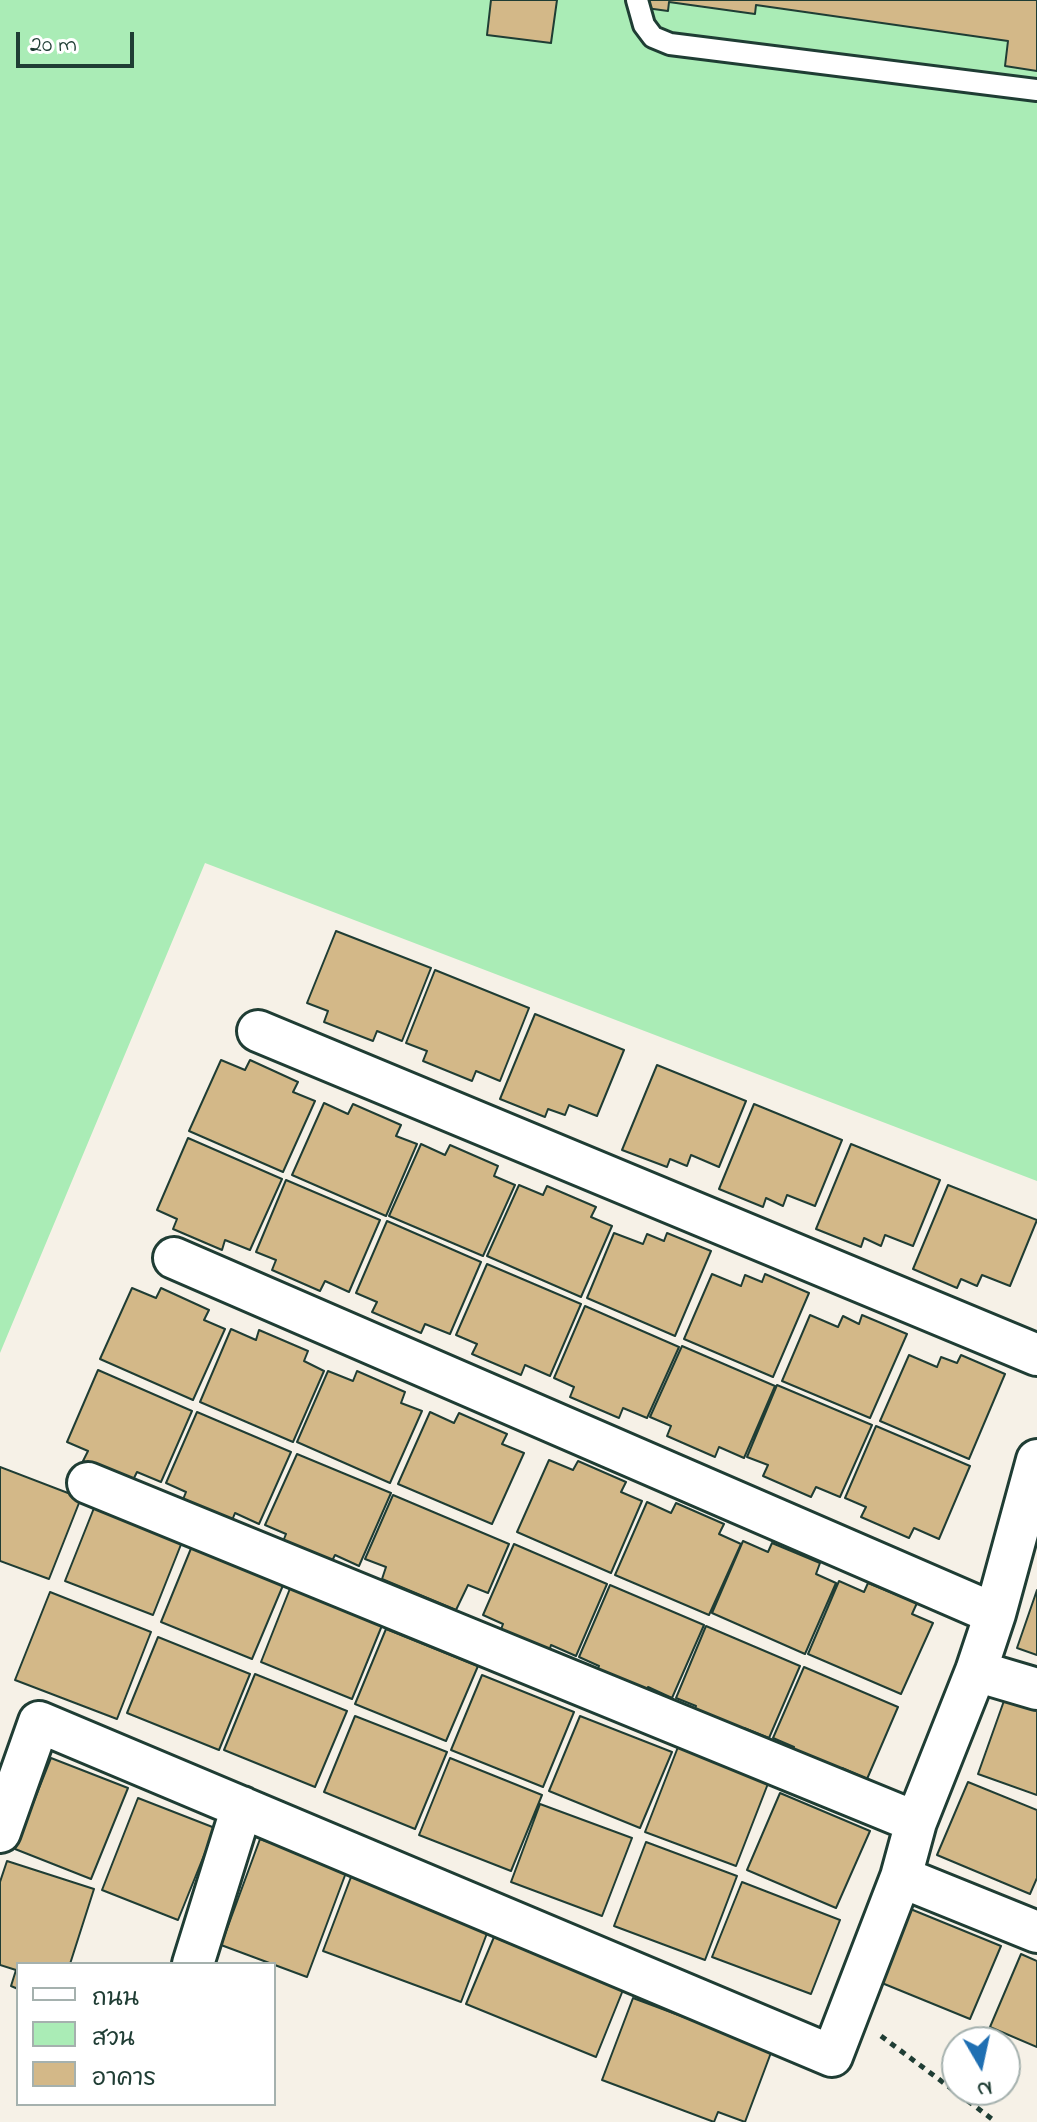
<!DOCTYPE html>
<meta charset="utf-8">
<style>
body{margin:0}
#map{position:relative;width:1037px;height:2122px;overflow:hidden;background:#f6f1e7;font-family:"Indie Flower","Playpen Sans Thai",sans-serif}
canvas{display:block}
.legend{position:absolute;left:16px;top:1962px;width:260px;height:144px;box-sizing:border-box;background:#fff;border:2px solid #a5b1ae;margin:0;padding:10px 14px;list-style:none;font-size:24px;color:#1f3d34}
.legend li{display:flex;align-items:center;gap:16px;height:40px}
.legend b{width:40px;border:2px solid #a5b1ae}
.north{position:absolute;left:941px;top:2026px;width:80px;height:80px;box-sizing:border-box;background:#fff;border:2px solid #a5b1ae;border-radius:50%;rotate:171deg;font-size:22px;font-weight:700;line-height:32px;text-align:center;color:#1f3d34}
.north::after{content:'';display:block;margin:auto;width:28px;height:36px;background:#1f6fb2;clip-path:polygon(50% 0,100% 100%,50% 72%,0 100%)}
.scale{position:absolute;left:16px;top:32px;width:118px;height:36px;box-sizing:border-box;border:4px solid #1f3d34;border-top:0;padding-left:10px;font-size:24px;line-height:28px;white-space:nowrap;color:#1f3d34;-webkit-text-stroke:6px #fff;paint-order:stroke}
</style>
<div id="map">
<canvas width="1037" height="2122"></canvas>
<ul class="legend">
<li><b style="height:10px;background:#fff"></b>ถนน</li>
<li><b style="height:22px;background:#aaecb6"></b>สวน</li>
<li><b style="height:22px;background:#d3b888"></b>อาคาร</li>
</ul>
<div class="north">N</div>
<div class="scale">20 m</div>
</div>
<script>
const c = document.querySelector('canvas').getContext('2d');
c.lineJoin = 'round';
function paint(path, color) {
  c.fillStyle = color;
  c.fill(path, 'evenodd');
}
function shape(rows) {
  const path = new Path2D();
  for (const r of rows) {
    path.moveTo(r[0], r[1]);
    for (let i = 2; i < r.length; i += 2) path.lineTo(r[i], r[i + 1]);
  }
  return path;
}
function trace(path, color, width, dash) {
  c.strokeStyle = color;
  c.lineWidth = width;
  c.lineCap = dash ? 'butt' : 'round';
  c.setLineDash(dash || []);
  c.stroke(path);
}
paint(shape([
 [0,0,1037,0,1037,1181,205,863,0,1353]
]), '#aaecb6');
const building = shape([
 [491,0,557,0,551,43,487,35,491,0],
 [640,0,1037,0,1037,71,1005,66,1008,41,756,5,755,14,669,2,668,11,639,7,640,0],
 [336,931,431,968,402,1041,377,1031,373,1041,324,1022,328,1011,307,1003,336,931],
 [435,970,529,1008,500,1081,476,1071,472,1081,423,1061,427,1051,406,1043,435,970],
 [535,1014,624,1050,597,1116,569,1105,565,1115,548,1109,545,1117,500,1099,535,1014],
 [221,1060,245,1070,250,1060,298,1082,293,1092,315,1101,283,1172,189,1131,221,1060],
 [657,1065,746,1101,719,1167,691,1155,687,1166,670,1159,667,1167,622,1150,657,1065],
 [324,1103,348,1114,353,1104,401,1125,396,1136,417,1144,386,1216,292,1175,324,1103],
 [754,1104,842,1140,815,1206,787,1195,783,1206,766,1198,763,1207,719,1189,754,1104],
 [188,1138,282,1179,250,1250,225,1240,222,1250,173,1229,177,1219,157,1210,188,1138],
 [421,1144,445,1155,450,1145,498,1166,494,1176,515,1185,483,1256,389,1216,421,1144],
 [851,1144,940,1180,913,1246,885,1235,881,1246,864,1238,861,1247,816,1229,851,1144],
 [286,1180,380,1220,349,1292,325,1281,320,1291,272,1270,276,1260,256,1252,286,1180],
 [519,1185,543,1195,547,1186,596,1207,591,1217,612,1226,581,1297,487,1256,519,1185],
 [948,1185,1037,1220,1010,1286,982,1275,977,1286,961,1279,957,1288,913,1269,948,1185],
 [387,1221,481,1262,450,1334,425,1324,421,1333,372,1312,377,1302,356,1293,387,1221],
 [614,1233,643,1244,647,1234,664,1241,667,1233,711,1251,675,1336,587,1298,614,1233],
 [487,1264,581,1304,550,1376,525,1365,521,1375,472,1354,477,1344,456,1335,487,1264],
 [712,1274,741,1286,745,1275,762,1282,765,1274,809,1293,773,1377,684,1339,712,1274],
 [132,1288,156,1298,161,1288,209,1310,204,1320,225,1329,193,1400,100,1359,132,1288],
 [585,1306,679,1347,647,1418,623,1408,619,1418,570,1397,574,1387,554,1378,585,1306],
 [810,1315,838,1327,843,1316,859,1324,862,1315,907,1334,870,1418,782,1381,810,1315],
 [231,1329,256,1340,259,1330,308,1351,304,1361,324,1371,293,1442,200,1402,231,1329],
 [682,1346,775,1386,744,1458,719,1447,715,1457,667,1436,671,1426,650,1417,682,1346],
 [909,1355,937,1367,941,1357,957,1363,961,1355,1005,1374,969,1459,880,1421,909,1355],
 [98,1370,192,1411,161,1482,137,1472,132,1482,83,1461,88,1451,67,1442,98,1370],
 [328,1371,353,1381,357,1371,405,1392,401,1403,422,1411,390,1483,297,1442,328,1371],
 [777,1385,872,1425,840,1497,816,1487,811,1497,763,1476,768,1465,747,1457,777,1385],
 [197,1412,291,1452,259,1524,235,1513,231,1523,182,1502,186,1492,166,1483,197,1412],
 [430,1412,454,1423,459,1413,507,1434,502,1444,524,1453,492,1524,398,1484,430,1412],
 [876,1426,970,1466,939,1539,914,1528,909,1538,861,1517,866,1507,845,1498,876,1426],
 [297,1454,391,1493,359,1566,335,1555,330,1565,282,1544,286,1534,265,1525,297,1454],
 [549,1460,573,1470,578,1461,626,1482,621,1492,642,1501,611,1573,517,1532,549,1460],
 [0,1467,81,1498,49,1579,0,1561,0,1467],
 [393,1495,509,1544,488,1593,468,1585,456,1610,382,1579,386,1567,365,1559,393,1495],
 [647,1502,671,1513,676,1503,724,1524,719,1534,741,1544,709,1615,615,1575,647,1502],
 [94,1508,182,1542,153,1615,65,1581,94,1508],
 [743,1541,768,1552,772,1543,820,1563,816,1574,836,1583,805,1654,712,1613,743,1541],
 [514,1544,607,1584,576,1656,551,1645,548,1655,499,1635,503,1624,483,1615,514,1544],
 [192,1546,284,1583,252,1659,161,1622,192,1546],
 [839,1581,864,1592,868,1583,917,1603,912,1614,933,1623,901,1694,808,1654,839,1581],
 [610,1585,704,1625,672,1698,648,1687,644,1697,595,1676,599,1666,579,1657,610,1585],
 [291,1586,383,1623,352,1699,261,1662,291,1586],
 [1037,1590,1037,1655,1017,1648,1037,1590],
 [50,1592,151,1632,117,1719,15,1680,50,1592],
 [706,1626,800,1666,769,1738,744,1728,740,1738,692,1717,696,1706,676,1698,706,1626],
 [386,1629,478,1666,446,1741,355,1704,386,1629],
 [158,1637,250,1674,219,1750,127,1713,158,1637],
 [804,1667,898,1707,867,1779,842,1768,838,1778,789,1757,794,1747,773,1738,804,1667],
 [255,1674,347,1711,315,1787,224,1750,255,1674],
 [482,1675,574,1712,543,1787,451,1750,482,1675],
 [1005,1698,1037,1709,1037,1795,978,1774,1005,1698],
 [355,1716,447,1752,415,1829,324,1792,355,1716],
 [580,1716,672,1752,640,1828,549,1791,580,1716],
 [678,1747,769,1781,736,1866,645,1832,678,1747],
 [51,1758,128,1788,91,1879,15,1849,51,1758],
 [450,1758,542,1795,511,1871,419,1835,450,1758],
 [968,1782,1037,1810,1037,1878,1030,1894,937,1855,968,1782],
 [780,1793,870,1831,836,1908,747,1870,780,1793],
 [138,1798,215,1828,178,1920,102,1890,138,1798],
 [540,1804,632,1838,602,1916,511,1882,540,1804],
 [260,1839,347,1870,307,1977,221,1945,260,1839],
 [646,1842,737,1876,705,1960,614,1926,646,1842],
 [7,1861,94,1889,70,1964,18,1964,18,1989,11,1986,16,1970,0,1965,0,1882,7,1861],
 [351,1877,489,1928,461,2002,323,1951,351,1877],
 [742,1882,840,1920,811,1994,712,1957,742,1882],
 [908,1908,1001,1946,970,2019,877,1981,908,1908],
 [494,1937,623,1990,596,2057,466,2004,494,1937],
 [1021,1954,1037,1961,1037,2047,990,2027,1021,1954],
 [633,1998,772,2050,745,2122,718,2112,714,2122,602,2080,633,1998]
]);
paint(building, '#d3b888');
trace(building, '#1f3d34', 2);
const service = shape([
 [637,0,644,25,653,37,670,44,1037,90]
]);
const minor = shape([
 [258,1031,1037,1355],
 [174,1258,995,1614],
 [88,1483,916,1822],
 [976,1671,1037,1689],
 [0,1832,39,1722,832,2056,901,1877,916,1822,976,1671,995,1614,1037,1460],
 [901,1877,1037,1932],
 [193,1964,242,1807]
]);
trace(service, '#1f3d34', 26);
trace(minor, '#1f3d34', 46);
trace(shape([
 [881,2036,996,2122]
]), '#1f3d34', 5, [6, 6]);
trace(service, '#fff', 20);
trace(minor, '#fff', 40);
</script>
